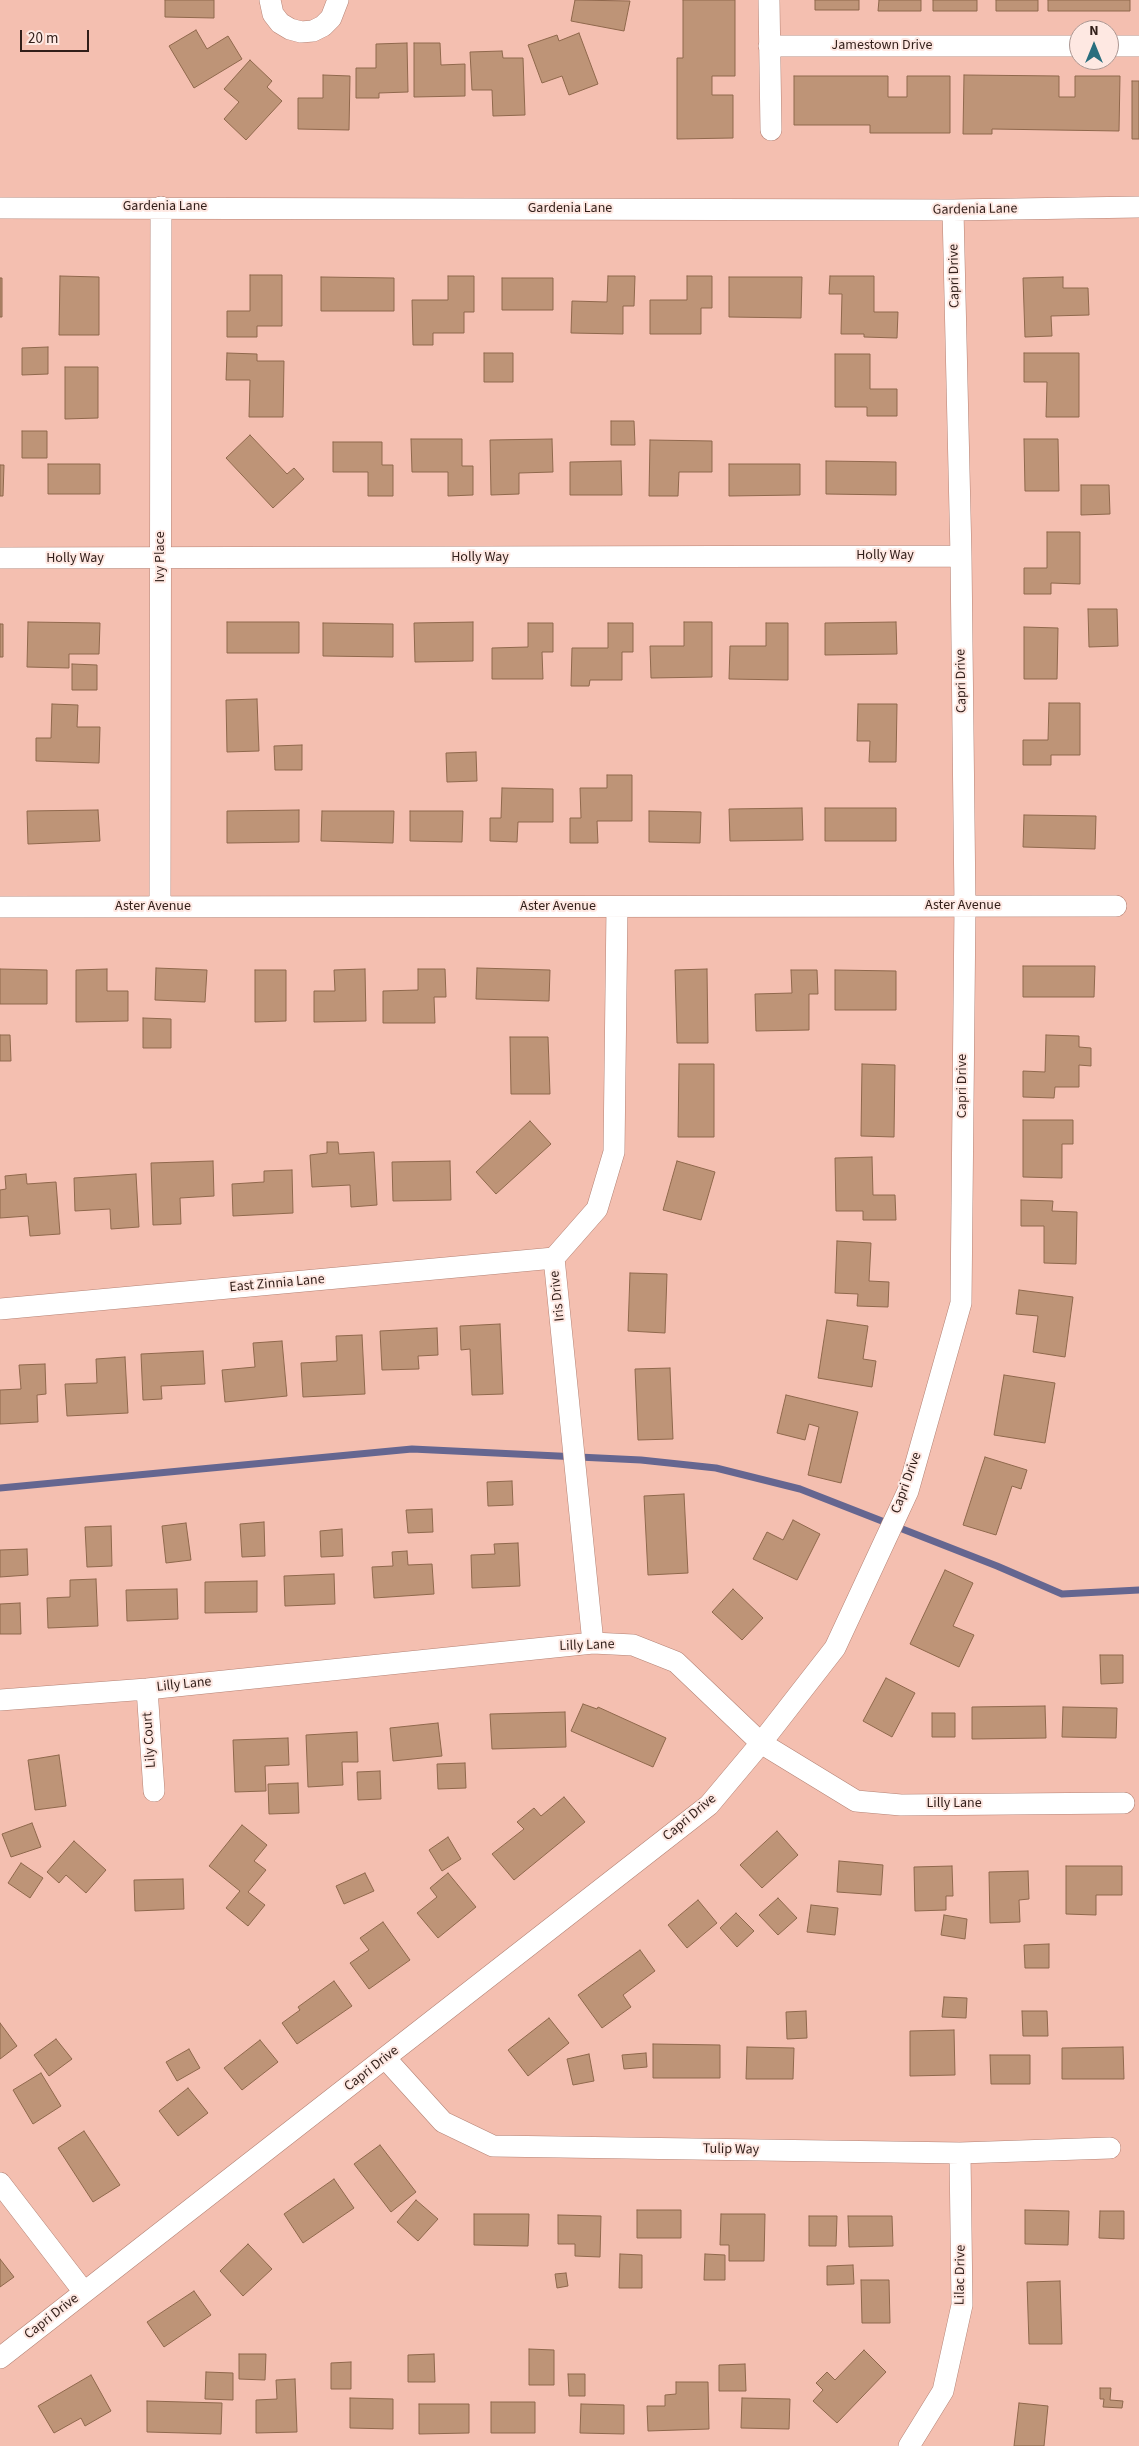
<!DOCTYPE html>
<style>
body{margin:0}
#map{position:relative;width:1139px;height:2446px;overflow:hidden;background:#f4bfb0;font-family:"Source Sans 3",sans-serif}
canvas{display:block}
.north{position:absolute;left:1069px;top:20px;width:50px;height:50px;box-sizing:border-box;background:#fee8e2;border:1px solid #ac9792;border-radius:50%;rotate:0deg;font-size:14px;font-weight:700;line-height:20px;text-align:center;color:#311e19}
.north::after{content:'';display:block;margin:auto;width:18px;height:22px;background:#296e7e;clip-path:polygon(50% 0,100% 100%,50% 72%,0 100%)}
.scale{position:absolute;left:20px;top:30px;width:69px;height:22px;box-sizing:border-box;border:2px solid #311e19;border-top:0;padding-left:6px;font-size:15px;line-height:18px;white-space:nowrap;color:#311e19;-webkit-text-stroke:4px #fee8e2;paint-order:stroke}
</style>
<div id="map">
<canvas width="1139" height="2446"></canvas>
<div class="north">N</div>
<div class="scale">20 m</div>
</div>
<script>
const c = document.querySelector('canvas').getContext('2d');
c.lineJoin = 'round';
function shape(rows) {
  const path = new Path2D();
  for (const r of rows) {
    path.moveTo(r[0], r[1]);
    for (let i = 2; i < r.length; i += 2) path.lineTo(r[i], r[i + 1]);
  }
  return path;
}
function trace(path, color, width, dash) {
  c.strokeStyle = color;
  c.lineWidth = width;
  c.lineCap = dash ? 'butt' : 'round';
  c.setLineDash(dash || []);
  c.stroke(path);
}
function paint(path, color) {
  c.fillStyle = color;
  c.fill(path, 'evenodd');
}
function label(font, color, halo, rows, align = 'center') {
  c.font = font + ' "Source Sans 3",sans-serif';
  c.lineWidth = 4;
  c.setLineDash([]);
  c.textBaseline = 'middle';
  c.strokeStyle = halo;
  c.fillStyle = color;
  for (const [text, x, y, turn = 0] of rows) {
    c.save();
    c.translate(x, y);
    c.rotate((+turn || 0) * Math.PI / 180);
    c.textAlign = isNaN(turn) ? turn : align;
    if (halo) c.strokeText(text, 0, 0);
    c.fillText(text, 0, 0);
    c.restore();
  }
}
trace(shape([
 [0,1488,412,1449,641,1460,716,1468,800,1489,997,1566,1062,1594,1139,1590]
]), '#656690', 7);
const building = shape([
 [165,0,214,0,214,18,165,17,165,0],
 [575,0,630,1,624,31,571,21,575,0],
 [683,0,735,0,735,76,712,76,712,95,733,95,733,138,677,139,677,58,683,58,683,0],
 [815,0,859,0,859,10,815,10,815,0],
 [879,0,921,0,921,11,878,11,879,0],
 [933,0,977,0,977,11,933,11,933,0],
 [996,0,1038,0,1038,11,996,11,996,0],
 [1048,0,1130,0,1130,11,1048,11,1048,0],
 [196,30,207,49,228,36,242,59,194,88,169,46,196,30],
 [579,33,598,84,569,95,562,76,542,83,528,45,557,35,559,41,579,33],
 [407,43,408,92,379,93,379,98,356,98,356,68,376,68,376,44,407,43],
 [414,43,440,43,441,65,465,64,465,96,414,97,414,43],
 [502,51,503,58,523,58,525,115,493,116,492,90,472,90,470,52,502,51],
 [250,60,272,81,267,87,282,101,246,140,224,119,239,102,224,89,250,60],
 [323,75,350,76,349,130,298,129,298,98,323,98,323,75],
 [964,75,1059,76,1059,97,1075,97,1075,76,1120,76,1119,131,992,129,992,134,963,134,964,75],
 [794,76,888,76,888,97,907,97,907,76,950,76,950,133,870,133,870,125,794,125,794,76],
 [1132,81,1139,81,1139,139,1132,139,1132,81],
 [250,275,282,275,282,326,257,326,257,337,227,337,227,311,250,311,250,275],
 [60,276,99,277,99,335,59,335,60,276],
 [448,276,474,276,474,312,464,312,464,333,433,333,433,345,413,345,412,300,448,300,448,276],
 [608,276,635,276,634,306,623,306,623,334,571,333,572,301,607,302,608,276],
 [687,276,712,276,712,308,701,308,701,334,650,334,650,300,687,300,687,276],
 [830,276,874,276,874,312,898,312,897,338,864,337,864,334,841,334,842,294,829,294,830,276],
 [321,277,394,278,394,311,321,311,321,277],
 [729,277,802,277,801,318,729,317,729,277],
 [1063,277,1063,288,1088,288,1089,315,1051,316,1052,336,1025,337,1023,278,1063,277],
 [0,278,2,278,2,317,0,317,0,278],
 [502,278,553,278,553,310,502,310,502,278],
 [48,347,48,374,22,375,22,348,48,347],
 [227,353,257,354,257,361,284,361,283,417,249,417,250,380,226,380,227,353],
 [484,353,513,353,513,382,484,382,484,353],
 [1024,353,1079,353,1079,417,1046,417,1047,382,1024,382,1024,353],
 [835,354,870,354,870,389,897,389,897,416,867,416,867,407,835,407,835,354],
 [65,367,98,367,98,418,65,419,65,367],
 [611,421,634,421,635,445,611,445,611,421],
 [22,431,47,431,47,458,22,458,22,431],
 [250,435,287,474,294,468,304,479,273,508,226,458,250,435],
 [411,439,462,439,462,466,473,466,473,495,448,496,448,472,412,472,411,439],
 [552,439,553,472,519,473,519,494,491,495,490,440,552,439],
 [1024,439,1058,439,1059,491,1025,491,1024,439],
 [650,440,712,441,712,472,679,472,678,496,649,496,650,440],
 [333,442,382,442,382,465,393,465,393,496,368,496,368,472,333,472,333,442],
 [621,461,622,495,570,495,570,462,621,461],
 [826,461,896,462,896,495,826,494,826,461],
 [48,464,100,464,100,494,48,494,48,464],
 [729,464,800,464,800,495,729,496,729,464],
 [0,465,4,465,3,496,0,496,0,465],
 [1081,485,1109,485,1110,514,1081,515,1081,485],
 [1047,532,1080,532,1080,584,1051,583,1051,594,1024,594,1024,568,1047,568,1047,532],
 [1088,609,1117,609,1118,646,1089,647,1088,609],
 [28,622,100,623,99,654,69,654,69,668,27,667,28,622],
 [227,622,299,622,299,653,227,653,227,622],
 [473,622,473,661,415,662,414,623,473,622],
 [684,622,712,622,712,677,651,678,650,646,684,646,684,622],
 [896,622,897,654,825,655,825,623,896,622],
 [323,623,393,624,393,657,323,656,323,623],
 [528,623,553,623,553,652,542,652,543,679,492,679,492,648,528,647,528,623],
 [608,623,633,623,633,652,622,652,622,680,590,680,589,686,571,686,572,648,608,648,608,623],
 [766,623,788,623,788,680,729,679,730,646,766,646,766,623],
 [0,624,3,624,3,657,0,657,0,624],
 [1024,627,1058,628,1057,679,1024,679,1024,627],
 [72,664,97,665,97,690,72,690,72,664],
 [257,699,259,751,227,752,226,700,257,699],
 [1049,703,1080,703,1080,755,1051,755,1051,765,1023,765,1023,740,1048,740,1049,703],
 [52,704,78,705,77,727,100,727,99,763,36,761,36,738,51,738,52,704],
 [858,704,897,704,896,762,869,762,870,741,857,741,858,704],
 [302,745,302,770,275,770,274,746,302,745],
 [476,752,477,781,447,782,446,753,476,752],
 [607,775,632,775,632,821,597,821,598,843,570,843,570,818,581,818,580,788,607,788,607,775],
 [502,788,553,789,553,822,518,822,517,842,490,841,490,818,501,818,502,788],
 [802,808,803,840,730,841,729,809,802,808],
 [825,808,896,808,896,841,825,841,825,808],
 [98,810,100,841,28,844,27,811,98,810],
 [299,810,299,842,227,843,227,811,299,810],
 [322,811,394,811,393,843,321,841,322,811],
 [410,811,463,811,462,842,410,841,410,811],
 [649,811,701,812,700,843,649,842,649,811],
 [1024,815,1096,816,1095,849,1023,847,1024,815],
 [1023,966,1095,966,1094,997,1023,997,1023,966],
 [156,968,207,970,205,1002,155,1000,156,968],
 [477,968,550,970,549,1001,476,999,477,968],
 [0,969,47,970,47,1004,0,1004,0,969],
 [107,969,107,991,128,991,128,1021,76,1022,76,970,107,969],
 [365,969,366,1021,314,1022,314,991,335,991,334,970,365,969],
 [418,969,445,969,446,997,434,997,435,1023,383,1023,383,991,418,990,418,969],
 [707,969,708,1043,677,1043,675,970,707,969],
 [255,970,286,970,286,1021,255,1022,255,970],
 [791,970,817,970,818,994,809,994,809,1030,756,1031,755,994,792,993,791,970],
 [835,970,896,971,896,1010,835,1010,835,970],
 [143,1018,171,1019,171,1048,143,1048,143,1018],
 [0,1035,10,1035,11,1061,0,1061,0,1035],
 [1046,1035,1079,1036,1079,1047,1091,1048,1091,1066,1079,1065,1079,1087,1055,1087,1054,1098,1023,1097,1023,1071,1045,1072,1046,1035],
 [510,1037,548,1037,550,1094,511,1094,510,1037],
 [679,1064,714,1064,714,1137,678,1137,679,1064],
 [862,1064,895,1065,894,1137,861,1136,862,1064],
 [1023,1120,1073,1120,1073,1144,1062,1144,1062,1178,1023,1177,1023,1120],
 [530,1121,551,1144,496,1194,476,1172,530,1121],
 [327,1142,338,1142,339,1154,374,1152,377,1205,351,1207,350,1185,312,1187,310,1155,327,1153,327,1142],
 [872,1157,873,1195,895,1195,896,1220,863,1220,863,1211,836,1211,835,1158,872,1157],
 [213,1161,214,1196,180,1198,181,1224,153,1225,151,1163,213,1161],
 [450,1161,451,1200,393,1201,392,1162,450,1161],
 [677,1161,715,1172,701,1220,663,1210,677,1161],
 [292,1170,293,1213,233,1216,232,1184,264,1182,264,1171,292,1170],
 [26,1174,27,1184,56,1182,60,1234,30,1236,28,1216,0,1218,0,1190,6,1189,5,1176,26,1174],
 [136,1174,139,1227,111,1229,110,1209,75,1211,74,1178,136,1174],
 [1021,1200,1053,1201,1052,1211,1077,1212,1076,1264,1044,1263,1044,1226,1021,1226,1021,1200],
 [837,1241,871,1243,869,1281,889,1282,888,1307,857,1306,858,1294,835,1293,837,1241],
 [630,1273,667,1274,665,1333,628,1331,630,1273],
 [1019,1290,1073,1297,1065,1357,1033,1352,1038,1316,1016,1314,1019,1290],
 [827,1320,868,1326,863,1359,876,1361,872,1387,818,1378,827,1320],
 [500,1324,503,1394,472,1395,470,1349,461,1350,460,1326,500,1324],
 [437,1328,438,1355,418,1356,419,1369,382,1370,380,1331,437,1328],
 [362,1335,365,1394,303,1397,301,1363,337,1361,336,1336,362,1335],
 [282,1341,287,1396,225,1402,222,1370,255,1367,253,1343,282,1341],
 [203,1351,205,1384,161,1386,162,1399,143,1400,141,1354,203,1351],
 [125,1357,128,1413,67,1416,65,1384,97,1383,96,1359,125,1357],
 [45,1364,46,1394,37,1395,38,1422,0,1424,0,1390,21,1389,19,1365,45,1364],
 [670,1368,673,1439,638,1440,635,1369,670,1368],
 [1004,1375,1055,1383,1045,1443,994,1435,1004,1375],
 [786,1395,858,1412,841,1483,808,1475,819,1427,809,1424,805,1440,777,1433,786,1395],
 [985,1457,1027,1470,1021,1489,1012,1486,996,1535,963,1525,985,1457],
 [512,1481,513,1505,488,1506,487,1482,512,1481],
 [684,1494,688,1573,648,1575,644,1496,684,1494],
 [432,1509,433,1532,408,1533,406,1510,432,1509],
 [793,1520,820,1534,797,1580,753,1559,767,1532,783,1540,793,1520],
 [264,1522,265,1556,242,1557,240,1524,264,1522],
 [186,1523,191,1560,166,1563,162,1526,186,1523],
 [111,1526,112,1566,87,1567,85,1527,111,1526],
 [342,1529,343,1556,321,1557,320,1531,342,1529],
 [518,1543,520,1586,472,1588,471,1555,495,1554,494,1544,518,1543],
 [27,1549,28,1575,0,1577,0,1550,27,1549],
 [407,1551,408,1565,432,1564,434,1594,374,1598,372,1567,393,1566,392,1552,407,1551],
 [945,1570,973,1583,953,1626,974,1635,959,1667,910,1644,945,1570],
 [334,1574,335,1604,285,1606,284,1576,334,1574],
 [96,1579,98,1626,48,1628,47,1598,70,1597,70,1580,96,1579],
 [257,1581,257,1612,205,1613,205,1582,257,1581],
 [177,1589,178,1619,127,1621,126,1590,177,1589],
 [733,1589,763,1618,742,1640,712,1612,733,1589],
 [20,1603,21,1634,0,1634,0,1604,20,1603],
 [1100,1655,1123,1655,1123,1683,1101,1684,1100,1655],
 [886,1678,915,1693,892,1737,863,1721,886,1678],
 [583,1704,597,1709,598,1707,666,1738,653,1767,571,1731,583,1704],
 [1045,1706,1046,1738,972,1739,972,1707,1045,1706],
 [1063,1707,1117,1708,1116,1738,1062,1737,1063,1707],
 [565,1712,566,1747,492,1749,490,1714,565,1712],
 [932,1713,955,1713,955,1737,932,1737,932,1713],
 [438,1723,442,1756,393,1761,390,1728,438,1723],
 [357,1732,358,1762,342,1762,343,1785,308,1787,306,1735,357,1732],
 [288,1738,289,1765,265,1766,266,1791,235,1792,233,1740,288,1738],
 [59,1755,66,1806,35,1810,28,1760,59,1755],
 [465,1763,466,1788,438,1789,437,1764,465,1763],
 [380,1771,381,1799,358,1800,357,1772,380,1771],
 [298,1783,299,1813,269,1814,268,1784,298,1783],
 [564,1797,585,1822,514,1880,492,1854,524,1829,517,1822,534,1808,541,1816,564,1797],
 [32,1823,41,1847,11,1857,2,1834,32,1823],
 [242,1825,267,1845,254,1861,266,1870,248,1892,265,1905,248,1926,226,1908,240,1891,209,1866,242,1825],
 [777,1831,798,1855,762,1888,740,1865,777,1831],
 [448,1837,461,1859,442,1871,429,1850,448,1837],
 [74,1841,106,1870,86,1893,66,1875,59,1883,47,1872,74,1841],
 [839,1861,883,1865,881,1895,837,1892,839,1861],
 [21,1863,43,1878,30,1898,8,1883,21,1863],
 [952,1866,953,1896,946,1896,946,1910,915,1911,914,1867,952,1866],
 [1066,1866,1122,1866,1122,1895,1096,1895,1096,1915,1066,1914,1066,1866],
 [1028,1871,1029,1899,1019,1900,1020,1922,990,1923,989,1872,1028,1871],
 [365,1873,374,1891,344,1904,336,1886,365,1873],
 [448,1873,476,1907,438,1938,417,1913,437,1897,430,1888,448,1873],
 [183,1879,184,1909,135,1911,134,1880,183,1879],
 [778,1898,797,1918,778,1935,759,1915,778,1898],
 [698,1900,717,1923,687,1948,668,1925,698,1900],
 [811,1905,838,1908,835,1935,807,1932,811,1905],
 [736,1913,754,1931,737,1947,720,1928,736,1913],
 [944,1915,967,1919,965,1939,941,1935,944,1915],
 [383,1922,410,1960,369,1989,350,1963,369,1950,360,1938,383,1922],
 [1049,1944,1049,1968,1025,1968,1024,1945,1049,1944],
 [640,1950,655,1971,623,1995,631,2007,602,2028,578,1995,640,1950],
 [334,1981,352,2006,297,2044,282,2023,300,2010,298,2007,334,1981],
 [944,1997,967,1998,966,2018,942,2017,944,1997],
 [806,2011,807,2038,787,2039,786,2012,806,2011],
 [1022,2011,1047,2011,1048,2036,1023,2036,1022,2011],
 [549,2018,569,2043,528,2076,508,2050,549,2018],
 [0,2023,17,2046,0,2059,0,2023],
 [954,2030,955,2075,910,2076,910,2031,954,2030],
 [56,2039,72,2059,49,2076,34,2055,56,2039],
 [260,2040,278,2062,242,2090,224,2068,260,2040],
 [653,2044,720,2045,720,2078,653,2078,653,2044],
 [747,2047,794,2048,793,2079,746,2079,747,2047],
 [1123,2047,1124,2079,1062,2079,1062,2048,1123,2047],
 [189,2049,200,2068,177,2081,166,2062,189,2049],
 [646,2053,647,2067,624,2069,622,2055,646,2053],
 [589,2054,594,2081,573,2085,567,2059,589,2054],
 [990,2055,1030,2055,1030,2084,991,2084,990,2055],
 [41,2073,61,2106,33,2124,13,2090,41,2073],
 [188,2088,208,2113,178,2136,159,2111,188,2088],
 [84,2131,120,2185,93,2202,58,2148,84,2131],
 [380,2145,416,2192,391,2212,354,2164,380,2145],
 [334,2179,354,2208,303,2243,284,2214,334,2179],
 [416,2200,438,2219,418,2241,397,2222,416,2200],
 [637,2210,681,2210,681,2238,637,2238,637,2210],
 [1025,2210,1069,2211,1068,2245,1025,2244,1025,2210],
 [1100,2211,1124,2211,1124,2239,1099,2238,1100,2211],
 [474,2214,529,2214,528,2246,474,2245,474,2214],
 [721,2214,765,2214,764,2261,729,2261,729,2245,720,2245,721,2214],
 [558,2215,601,2216,600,2257,575,2256,575,2244,558,2244,558,2215],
 [809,2216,837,2216,836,2246,809,2246,809,2216],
 [848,2216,892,2216,893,2246,849,2247,848,2216],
 [248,2244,272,2269,243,2296,220,2271,248,2244],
 [620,2254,642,2255,642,2288,619,2288,620,2254],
 [705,2254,725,2255,725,2280,704,2280,705,2254],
 [0,2259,14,2277,0,2287,0,2259],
 [853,2265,854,2284,827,2285,827,2266,853,2265],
 [566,2273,568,2286,557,2288,555,2274,566,2273],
 [861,2280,889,2280,890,2323,862,2323,861,2280],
 [1060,2281,1062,2344,1029,2344,1027,2282,1060,2281],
 [194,2291,211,2315,164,2347,147,2322,194,2291],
 [529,2349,554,2350,554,2385,529,2385,529,2349],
 [864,2350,886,2372,837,2423,813,2401,823,2390,816,2383,827,2372,835,2380,864,2350],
 [239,2354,266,2354,265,2380,239,2379,239,2354],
 [434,2354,435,2382,408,2382,408,2355,434,2354],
 [351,2362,351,2389,331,2389,331,2363,351,2362],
 [745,2364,746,2391,719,2391,719,2365,745,2364],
 [206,2372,233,2373,233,2400,205,2399,206,2372],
 [568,2374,585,2374,585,2396,569,2396,568,2374],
 [91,2375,111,2411,85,2426,81,2418,54,2433,38,2406,91,2375],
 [295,2379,297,2432,256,2433,256,2400,277,2399,276,2380,295,2379],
 [676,2382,708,2382,709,2429,648,2431,647,2406,665,2406,665,2395,676,2394,676,2382],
 [1100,2388,1111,2388,1110,2400,1123,2401,1122,2408,1103,2407,1104,2399,1100,2399,1100,2388],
 [350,2398,393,2399,393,2429,350,2428,350,2398],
 [742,2398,790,2399,789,2429,741,2428,742,2398],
 [147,2401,222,2403,221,2434,147,2432,147,2401],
 [491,2402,535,2402,535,2433,491,2433,491,2402],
 [1019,2403,1048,2406,1044,2446,1014,2446,1019,2403],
 [419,2404,469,2404,469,2433,419,2434,419,2404],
 [581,2404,624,2405,624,2434,580,2433,581,2404]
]);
paint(building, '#be9477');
trace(building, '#8f684c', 1);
const minor = shape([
 [270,0,273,14,280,23,290,29,301,32,313,31,323,26,331,18,338,0],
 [769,0,771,130],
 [769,46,1079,46],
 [1109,46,1139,46],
 [0,208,953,210,1139,207],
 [0,558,961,556],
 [0,907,1116,906],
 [160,907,161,207],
 [0,1309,554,1258],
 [593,1643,554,1258,597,1209,614,1152,617,907],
 [147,1689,154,1791],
 [0,1700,147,1689,593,1643,633,1645,676,1662,761,1743,856,1801,901,1805,1124,1803],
 [386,2059,443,2122,493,2146,960,2153,1110,2148],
 [0,2183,84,2292],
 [0,2358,709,1805,761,1743,835,1648,908,1491,961,1303,965,906,961,556,953,210],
 [909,2446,943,2391,962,2305,960,2153]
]);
trace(minor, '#b48274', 22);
trace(minor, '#fff', 21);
label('14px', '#311e19', '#fee8e2', [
 ["Jamestown Drive",882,46],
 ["Gardenia Lane",165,207],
 ["Gardenia Lane",570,209],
 ["Gardenia Lane",975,210,-1],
 ["Capri Drive",955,276,-91],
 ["Holly Way",885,556],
 ["Ivy Place",161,557,-90],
 ["Holly Way",480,558],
 ["Holly Way",75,559],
 ["Capri Drive",962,681,-91],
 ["Aster Avenue",963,906],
 ["Aster Avenue",153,907],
 ["Aster Avenue",558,907],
 ["Capri Drive",963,1086,-90],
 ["East Zinnia Lane",277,1284,-5],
 ["Iris Drive",558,1296,-96],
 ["Capri Drive",907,1483,-70],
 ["Lilly Lane",587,1646,-2],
 ["Lilly Lane",184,1685,-6],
 ["Lily Court",150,1740,-94],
 ["Lilly Lane",954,1804],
 ["Capri Drive",690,1818,-40],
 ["Capri Drive",372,2069,-38],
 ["Tulip Way",731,2150,1],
 ["Lilac Drive",961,2275,-89],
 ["Capri Drive",52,2317,-38]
]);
</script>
